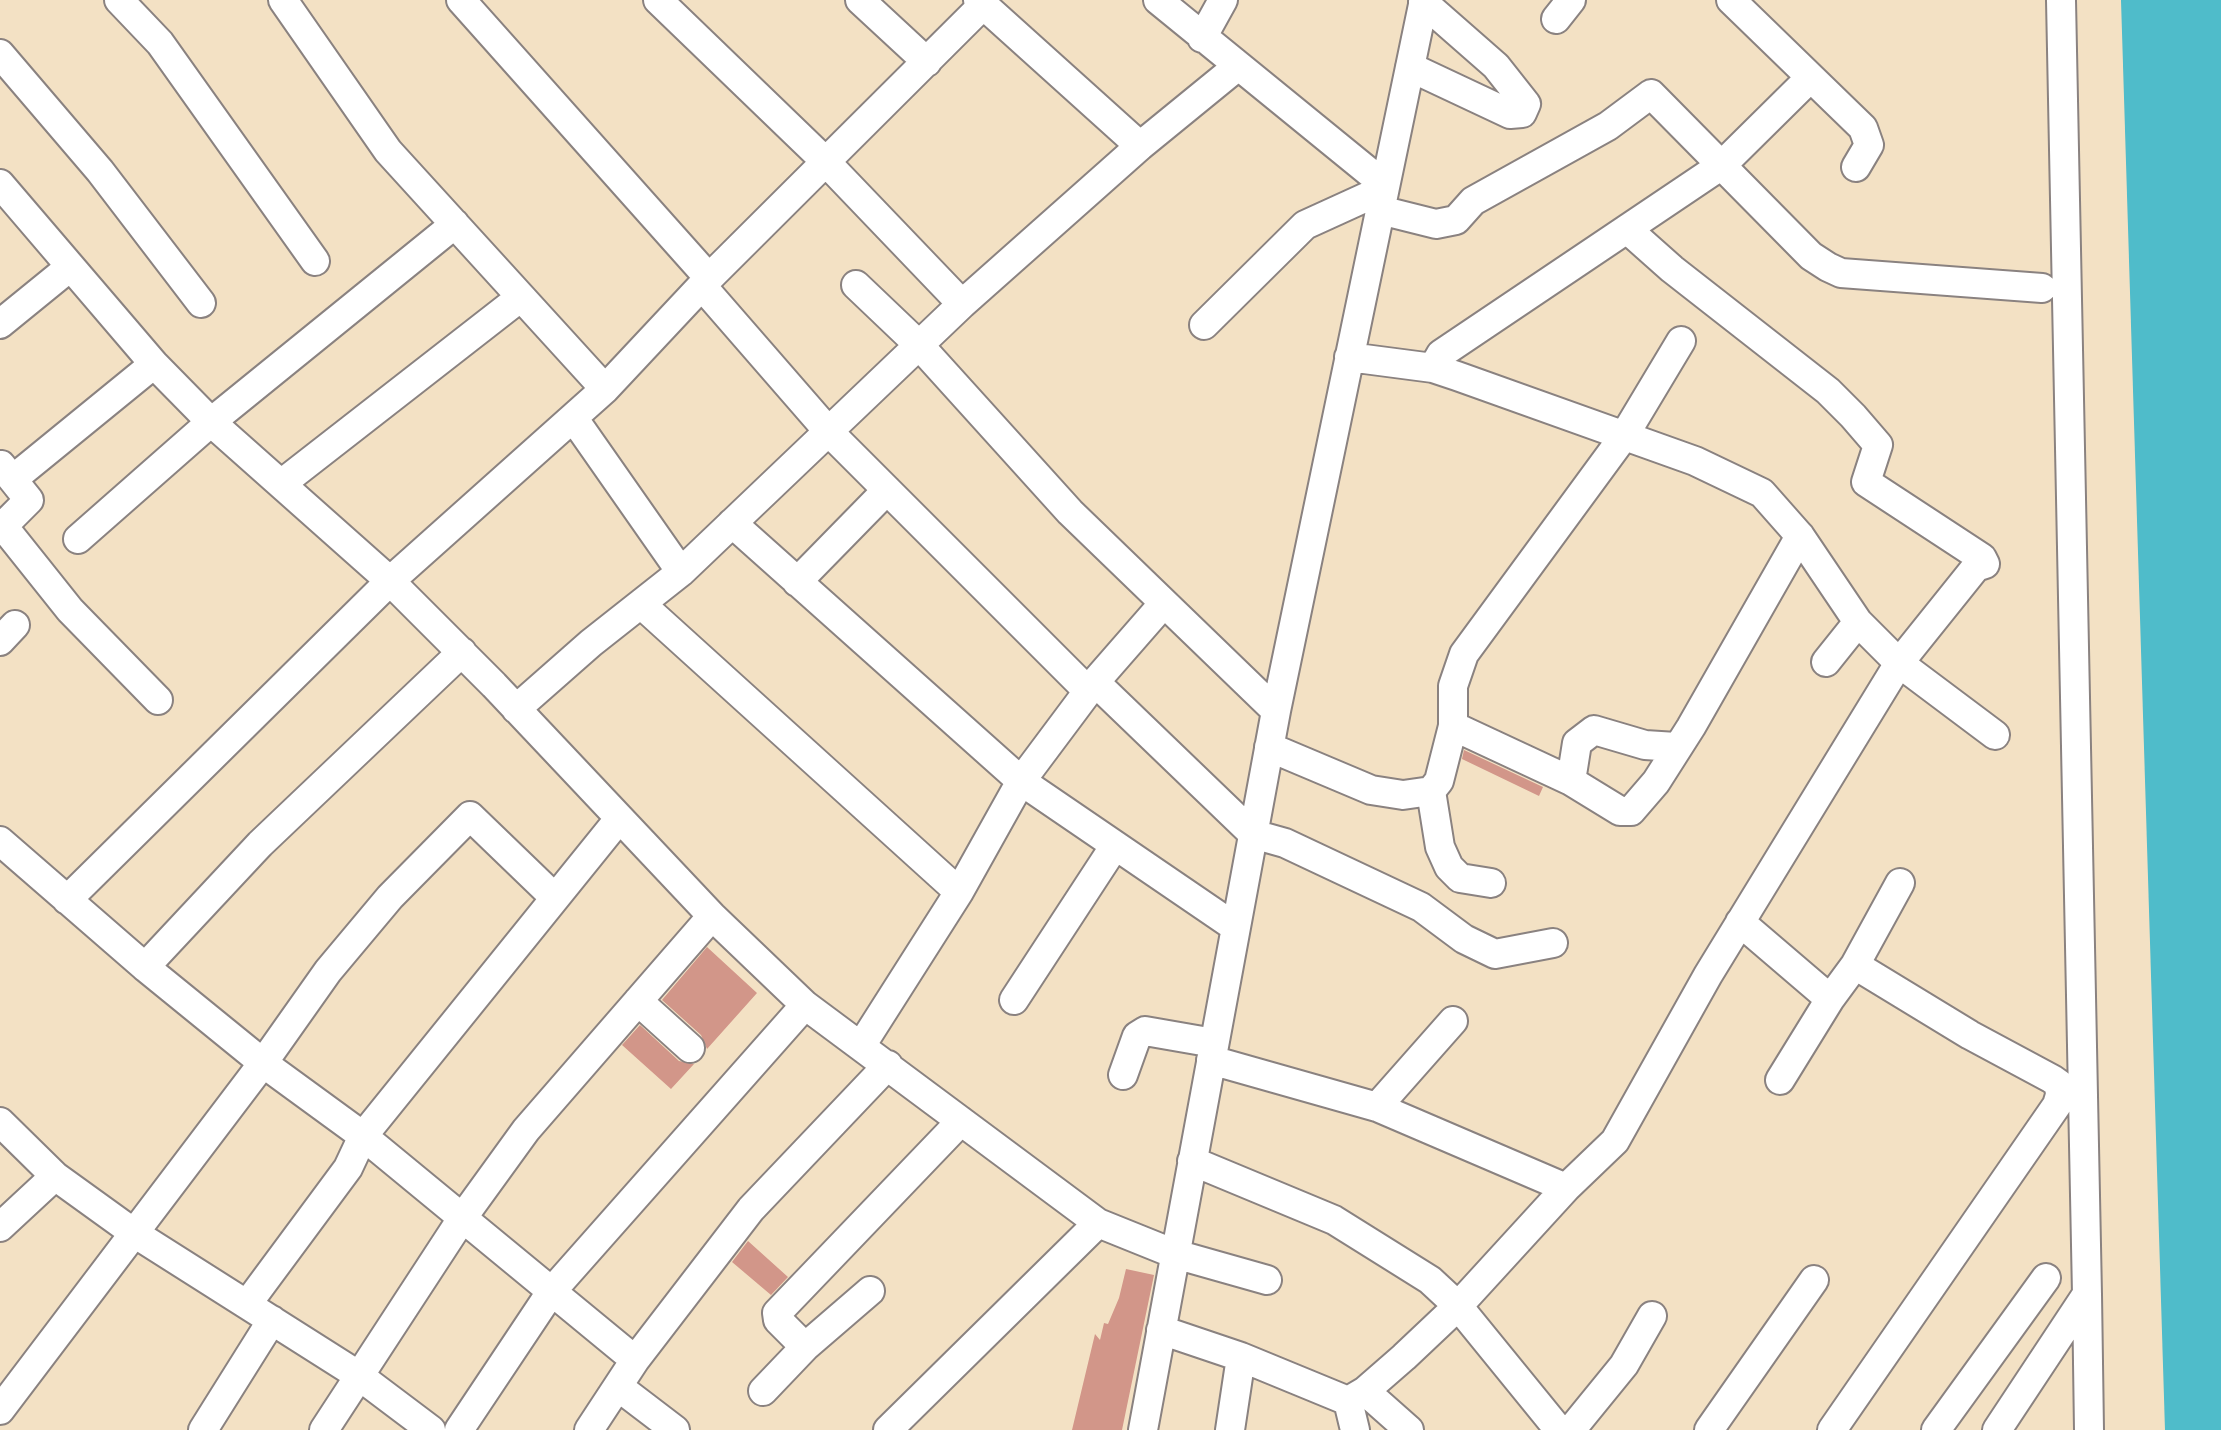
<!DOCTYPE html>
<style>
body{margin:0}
canvas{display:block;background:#f3e1c4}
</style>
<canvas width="2221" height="1430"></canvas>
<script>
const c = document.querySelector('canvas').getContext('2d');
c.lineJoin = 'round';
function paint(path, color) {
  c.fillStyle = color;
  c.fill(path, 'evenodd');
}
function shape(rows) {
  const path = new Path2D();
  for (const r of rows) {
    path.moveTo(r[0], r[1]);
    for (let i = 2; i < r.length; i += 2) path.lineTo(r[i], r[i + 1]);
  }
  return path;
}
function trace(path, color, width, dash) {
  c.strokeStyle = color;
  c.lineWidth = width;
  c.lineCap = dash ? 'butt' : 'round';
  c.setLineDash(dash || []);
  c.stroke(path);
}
paint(shape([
 [2121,0,2221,0,2221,1430,2165,1430]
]), '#4fbcca');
paint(shape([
 [1464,750,1543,787,1539,796,1462,759],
 [707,947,757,993,707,1049,701,1035,662,1000],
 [640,1025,679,1061,694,1064,671,1089,622,1045],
 [748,1241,788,1277,771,1295,732,1262],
 [1126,1269,1154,1275,1122,1430,1072,1430,1095,1334,1100,1340,1104,1323,1108,1324,1119,1298]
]), '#d29689');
const minor = shape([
 [119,0,160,43,315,261],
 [283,0,388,151,605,389],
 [461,0,709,278],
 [658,0,825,161,962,304],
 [860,0,927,62],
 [978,0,1140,146],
 [1158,0,1385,185],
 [1731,0,1863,128,1869,145,1856,167],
 [1556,19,1571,0],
 [1202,38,1223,0],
 [0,54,100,171,201,303],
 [1410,67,1510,114,1522,113,1526,104,1496,66,1423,2],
 [0,184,154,364,211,422,390,581,494,685,712,916,805,1005,1098,1223,1175,1254,1267,1280],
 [1380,210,1436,224,1456,220,1473,201,1608,126,1651,94,1811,256,1828,267,1841,273,2042,288],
 [856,285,919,345,1070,512,1276,711],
 [702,286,829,432,1088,691],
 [0,324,70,267],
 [1204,325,1305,225,1384,189],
 [1349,357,1433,368,1457,376,1695,461,1762,493,1800,536,1858,622,1899,663,1995,735],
 [1433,368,1441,354,1722,165,1810,78],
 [574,419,681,572],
 [13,479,154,364],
 [281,484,521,297],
 [732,523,1021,781,1235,927],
 [3,526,70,610,158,700],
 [0,529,29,500,1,465],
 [78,539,211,422,455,224],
 [797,582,887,490],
 [641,604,959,892],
 [0,641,15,625],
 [1826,662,1858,622],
 [1095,682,1253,834,1285,843,1421,907,1464,939,1495,954,1553,943],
 [516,709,591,643,681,572,962,304,1140,146,1238,66],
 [1453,726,1571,781,1620,811,1631,811,1656,782,1691,727,1800,536],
 [1269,747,1371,790,1403,795,1431,791,1439,781,1453,726,1453,686,1464,654,1624,436,1681,341],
 [1571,781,1577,743,1594,730,1645,745,1676,747],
 [1431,791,1440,847,1449,867,1460,878,1491,883],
 [0,841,145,967,263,1063,363,1136,635,1360],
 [67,900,390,581,605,389,709,278,983,5],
 [1740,922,1830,999,1780,1080],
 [1855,965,1900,883],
 [145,967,260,844,462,652],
 [1830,999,1855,965,1970,1035,2052,1079,2059,1084,2060,1095,2057,1105,1832,1430],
 [1014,1000,1114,847],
 [638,1001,690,1048],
 [861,1046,959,892,1021,781,1095,682,1164,603],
 [1211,1060,1377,1107,1566,1188],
 [1123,1075,1137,1036,1145,1031,1214,1043],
 [1377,1107,1453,1021],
 [0,1122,55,1176,134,1233,358,1375,431,1430],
 [1192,1161,1334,1220,1430,1280,1458,1306,1559,1430],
 [0,1227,55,1176],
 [2087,1294,2089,1430],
 [248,1303,348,1168,363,1136,619,819],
 [1161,1330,1241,1357,1348,1401,1365,1391,1404,1357,1458,1306,1566,1188,1615,1141,1708,975,1899,663,1976,567,1985,564,1982,558,1866,482,1878,445,1853,416,1828,391,1672,269,1627,229],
 [805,1347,778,1320,777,1313,961,1121],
 [620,1388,675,1430],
 [763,1391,805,1347,870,1291],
 [1365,1391,1409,1430],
 [1348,1401,1355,1430],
 [0,1410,263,1063,328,971,390,897,470,816,554,897],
 [203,1430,272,1320],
 [324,1430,463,1217,526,1130,712,916],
 [459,1430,551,1292,805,1005],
 [589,1430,635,1360,751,1209,888,1065],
 [888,1430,1098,1223],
 [1143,1430,1276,711,1424,0],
 [1230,1430,1241,1357],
 [1571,1430,1624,1365,1652,1316],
 [1709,1430,1814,1280],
 [1936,1430,2046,1278],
 [1997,1430,2087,1294,2061,0]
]);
trace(minor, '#8a8280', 32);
trace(minor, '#fff', 28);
</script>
